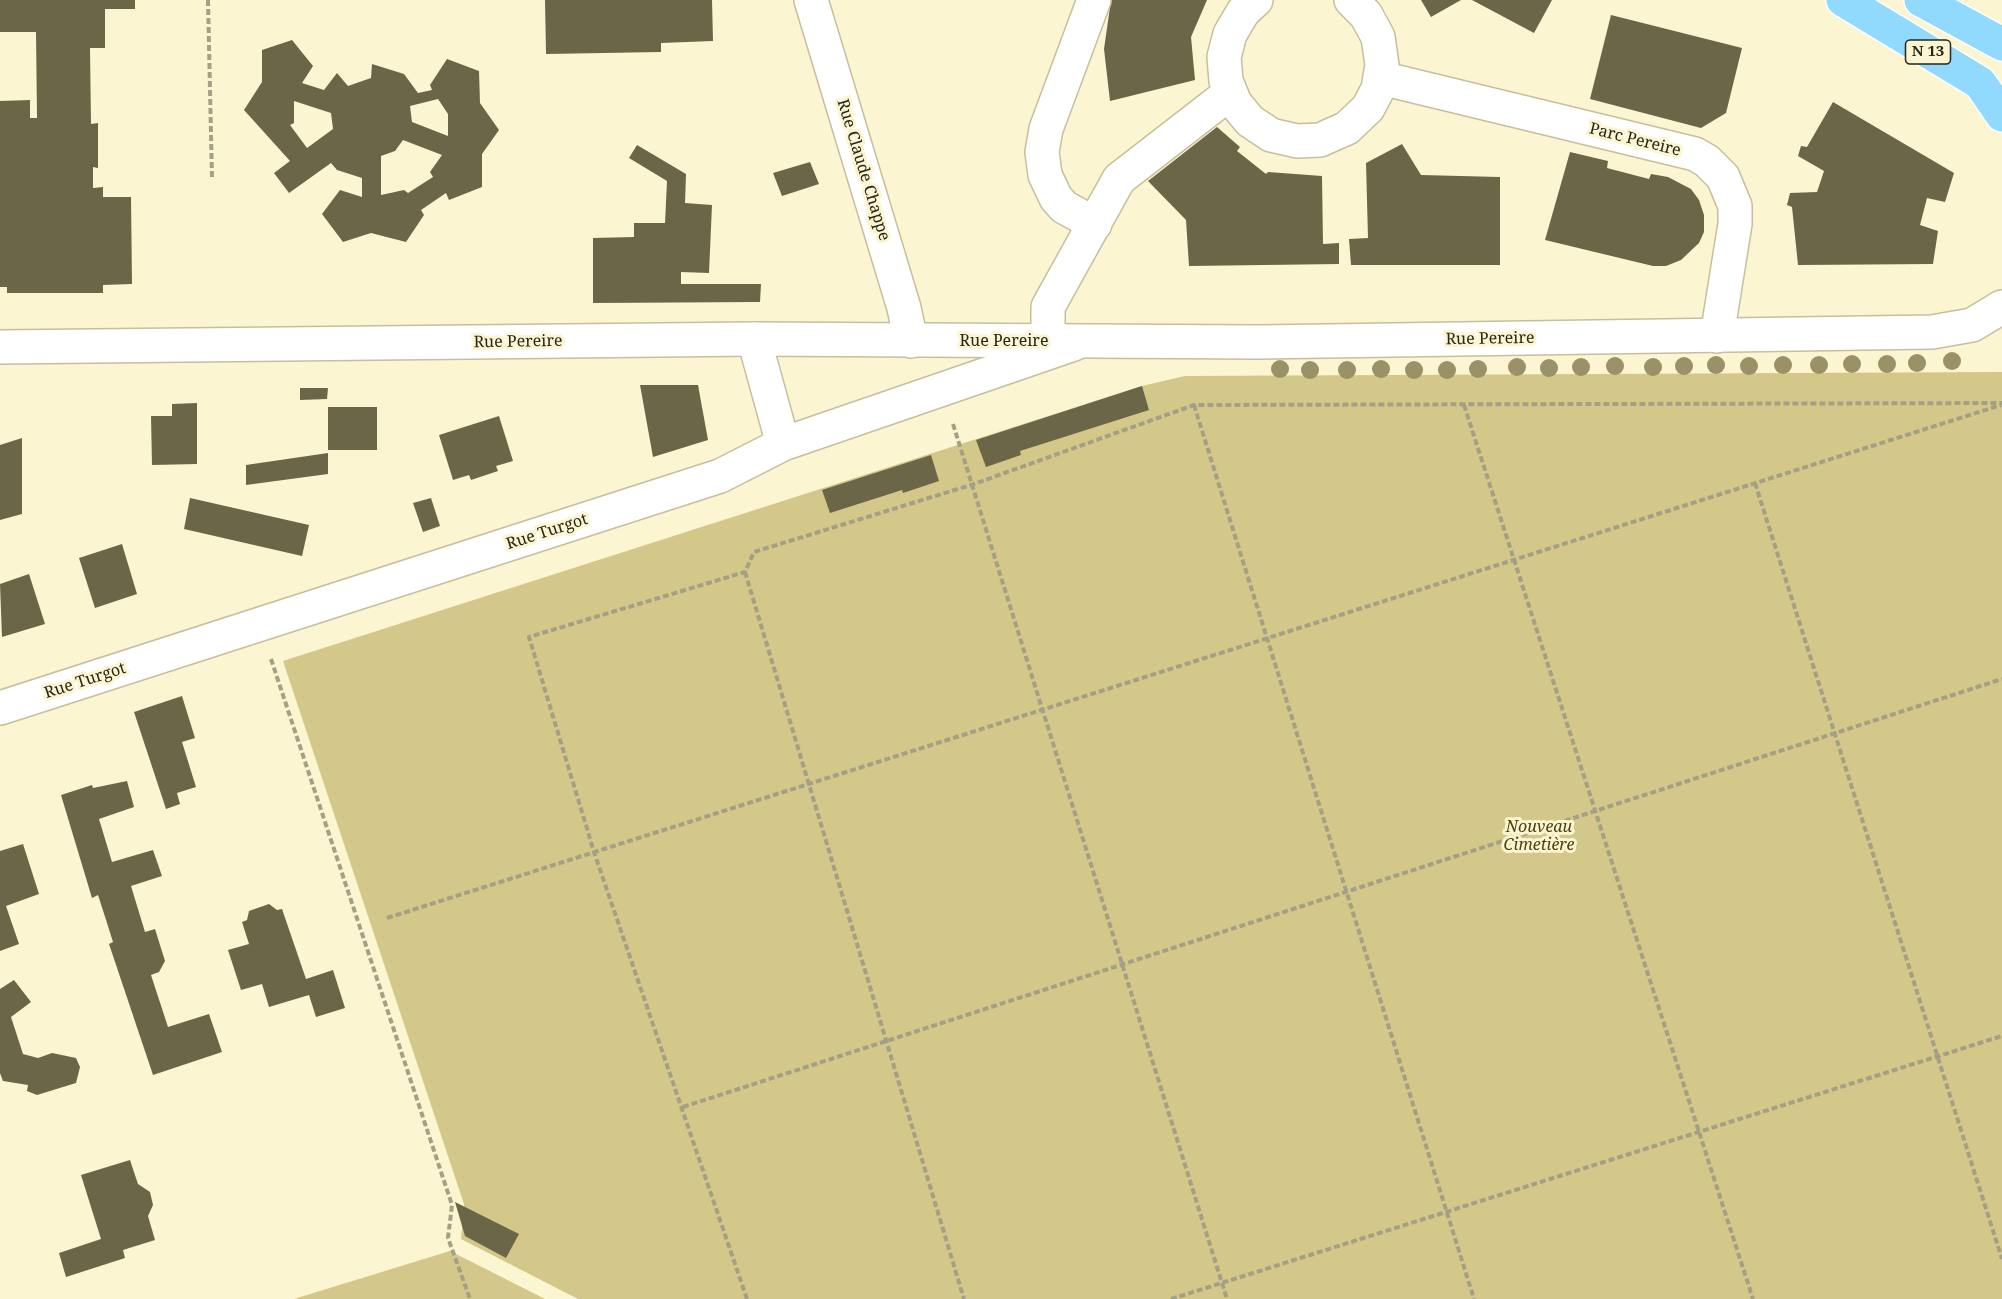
<!DOCTYPE html>
<meta charset="utf-8">
<style>
body{margin:0}
canvas{display:block;background:#fbf5d2}
</style>
<canvas width="2002" height="1299"></canvas>
<script>
const c = document.querySelector('canvas').getContext('2d');
c.lineJoin = 'round';
function paint(path, color) {
  c.fillStyle = color;
  c.fill(path, 'evenodd');
}
function shape(rows) {
  const path = new Path2D();
  for (const r of rows) {
    path.moveTo(r[0], r[1]);
    for (let i = 2; i < r.length; i += 2) path.lineTo(r[i], r[i + 1]);
  }
  return path;
}
function trace(path, color, width, dash) {
  c.strokeStyle = color;
  c.lineWidth = width;
  c.lineCap = dash ? 'butt' : 'round';
  c.setLineDash(dash || []);
  c.stroke(path);
}
function label(font, color, halo, rows, align = 'center') {
  c.font = font + ' "Noto Serif",serif';
  c.lineWidth = 6;
  c.setLineDash([]);
  c.textBaseline = 'middle';
  c.strokeStyle = halo;
  c.fillStyle = color;
  for (const [text, x, y, turn = 0] of rows) {
    c.save();
    c.translate(x, y);
    c.rotate((+turn || 0) * Math.PI / 180);
    c.textAlign = isNaN(turn) ? turn : align;
    if (halo) c.strokeText(text, 0, 0);
    c.fillText(text, 0, 0);
    c.restore();
  }
}
paint(shape([
 [2002,372,2002,1299,578,1299,461,1239,464,1204,283,661,1142,386,1185,376],
 [450,1251,545,1299,294,1299]
]), '#d3c789');
paint(shape([
 [0,0,135,0,135,9,105,9,105,48,90,48,91,124,98,123,98,168,93,167,93,188,103,187,103,197,131,197,132,284,103,285,103,293,7,293,7,287,0,287,0,101,30,100,30,118,37,118,36,32,0,32],
 [545,0,712,0,713,41,661,43,661,52,546,54],
 [1111,0,1207,0,1191,37,1195,80,1110,101,1104,49],
 [1421,0,1461,0,1431,17],
 [1472,0,1552,0,1534,33],
 [1611,15,1742,48,1726,113,1701,128,1590,99],
 [292,40,313,66,302,83,324,90,337,73,348,86,371,78,372,64,404,74,418,93,432,90,430,85,447,59,479,71,480,103,499,130,482,154,482,187,449,200,446,193,421,210,424,215,406,242,371,233,343,242,322,214,340,190,362,197,362,178,337,170,331,163,289,193,274,173,290,161,244,110,262,82,262,50],
 [438,99,448,114,448,136,412,122,410,106],
 [294,101,331,113,333,129,307,148,290,125,294,123],
 [403,140,442,155,430,172,433,177,408,193,404,190,381,195,381,156,395,151],
 [1833,102,1954,173,1945,202,1927,198,1920,225,1938,231,1933,264,1798,265,1792,207,1787,205,1790,193,1817,192,1824,171,1798,156,1801,146,1807,147],
 [1217,127,1240,147,1237,151,1266,174,1268,172,1322,176,1323,244,1339,243,1339,264,1189,266,1186,220,1148,181],
 [1402,144,1421,175,1500,177,1500,265,1351,265,1349,239,1368,238,1366,163],
 [637,145,686,174,685,203,712,205,709,273,681,272,681,284,761,284,760,302,593,303,593,238,634,237,634,223,665,223,667,181,629,158],
 [1570,152,1608,161,1607,168,1649,179,1651,174,1668,177,1691,189,1699,200,1704,215,1704,232,1699,243,1681,260,1666,266,1653,266,1545,240],
 [810,162,819,184,782,196,773,173],
 [640,385,698,385,708,440,653,457],
 [1142,386,1149,410,1020,451,1021,455,986,467,976,440],
 [300,388,328,388,327,399,300,400],
 [197,403,197,464,152,465,151,416,172,416,172,404],
 [328,407,377,407,377,450,328,450],
 [499,416,513,461,496,466,498,471,471,480,469,475,453,480,439,435],
 [22,438,22,514,0,520,0,445],
 [328,453,328,474,246,485,246,465],
 [931,455,939,481,903,493,902,490,830,513,822,490],
 [190,498,309,525,302,556,184,529],
 [431,498,440,526,423,532,413,503],
 [122,544,137,594,95,608,79,558],
 [29,574,45,624,2,637,0,584],
 [182,696,195,738,182,742,196,787,177,793,180,804,166,809,134,712],
 [127,781,134,807,99,819,112,862,153,850,162,876,131,886,145,932,155,929,165,961,159,972,151,975,168,1027,209,1014,222,1052,153,1075,109,944,113,942,107,923,98,895,92,898,61,795,92,785,93,788],
 [23,844,39,894,6,906,19,944,0,951,0,851],
 [269,904,277,910,282,909,306,979,333,970,345,1008,316,1017,309,995,269,1007,262,984,241,990,228,950,249,944,242,922,247,920,249,911],
 [14,980,31,1002,11,1017,23,1054,38,1058,52,1053,76,1058,80,1067,76,1083,37,1095,27,1091,28,1085,3,1081,0,1073,0,989],
 [130,1160,138,1184,150,1192,153,1205,148,1216,155,1240,123,1250,125,1258,66,1277,59,1253,101,1239,81,1175],
 [455,1202,519,1234,506,1258,465,1236]
]), '#6c6648');
const minor = shape([
 [811,0,904,308,911,341],
 [1094,0,1046,129,1042,152,1045,175,1056,198,1064,207,1095,224],
 [1256,0,1243,12,1230,34,1224,57,1226,81,1235,103,1250,121,1271,135,1297,141,1320,140,1347,128,1368,108,1378,89,1382,65,1378,37,1366,15,1351,0],
 [1381,78,1695,154,1707,161,1723,177,1735,206,1735,224,1717,336],
 [754,339,783,444],
 [1048,340,1048,307,1119,179,1230,93],
 [0,708,720,476,783,444,1074,344]
]);
const tertiary = shape([
 [0,347,754,339,1258,342,1932,332,1972,325,2002,307]
]);
const primary = shape([
 [1843,0,1980,83,2002,115],
 [1921,0,2002,44]
]);
trace(minor, '#c6bf9e', 36);
trace(tertiary, '#c6bf9e', 36);
trace(primary, '#fff', 36);
trace(shape([
 [208,0,212,178],
 [1194,405,1474,1299],
 [1464,405,1753,1299],
 [953,424,1227,1299],
 [1755,483,2002,1259],
 [745,572,964,1299],
 [271,659,452,1205,448,1238,470,1299],
 [387,918,2001,405],
 [683,1107,2002,679],
 [747,1299,594,852,529,637,745,572,754,552,974,484,1194,405,2002,403],
 [1171,1299,2002,1036]
]), '#a4a086', 4, [6, 3]);
trace(minor, '#fff', 33);
trace(tertiary, '#fff', 33);
trace(primary, '#91dafd', 33);
c.fillStyle = '#9a9266';
for (const [x, y] of [
 [1952,361],
 [1917,363],
 [1852,364],
 [1887,364],
 [1716,365],
 [1783,365],
 [1819,365],
 [1615,366],
 [1684,366],
 [1749,366],
 [1517,367],
 [1581,367],
 [1653,367],
 [1549,368],
 [1280,369],
 [1381,369],
 [1478,369],
 [1310,370],
 [1347,370],
 [1414,370],
 [1447,370]
]) {
  c.beginPath();
  c.arc(x, y, 9, 0, 2 * Math.PI);
  c.fill();
}
for (const [x, y, w] of [
 [1928,52,45]
]) {
  const box = new Path2D();
  box.roundRect(x - w / 2, y - 12, w, 24, 4.5);
  c.fillStyle = '#fbf5d2';
  c.fill(box);
  trace(box, '#282519', 1.5);
}
label('bold 15px', '#282519', null, [
 ["N 13",1928,52]
]);
label('16px', '#282519', '#fbf5d2', [
 ["Parc Pereire",1635,140,14],
 ["Rue Claude Chappe",863,170,73],
 ["Rue Pereire",1490,339,-1],
 ["Rue Pereire",1004,341],
 ["Rue Pereire",518,342,-1],
 ["Rue Turgot",547,532,-18],
 ["Rue Turgot",85,681,-18]
]);
label('italic 16px', '#4b410d', '#fbf5d2', [
 ["Nouveau",1539,827],
 ["Cimetière",1539,845]
]);
</script>
